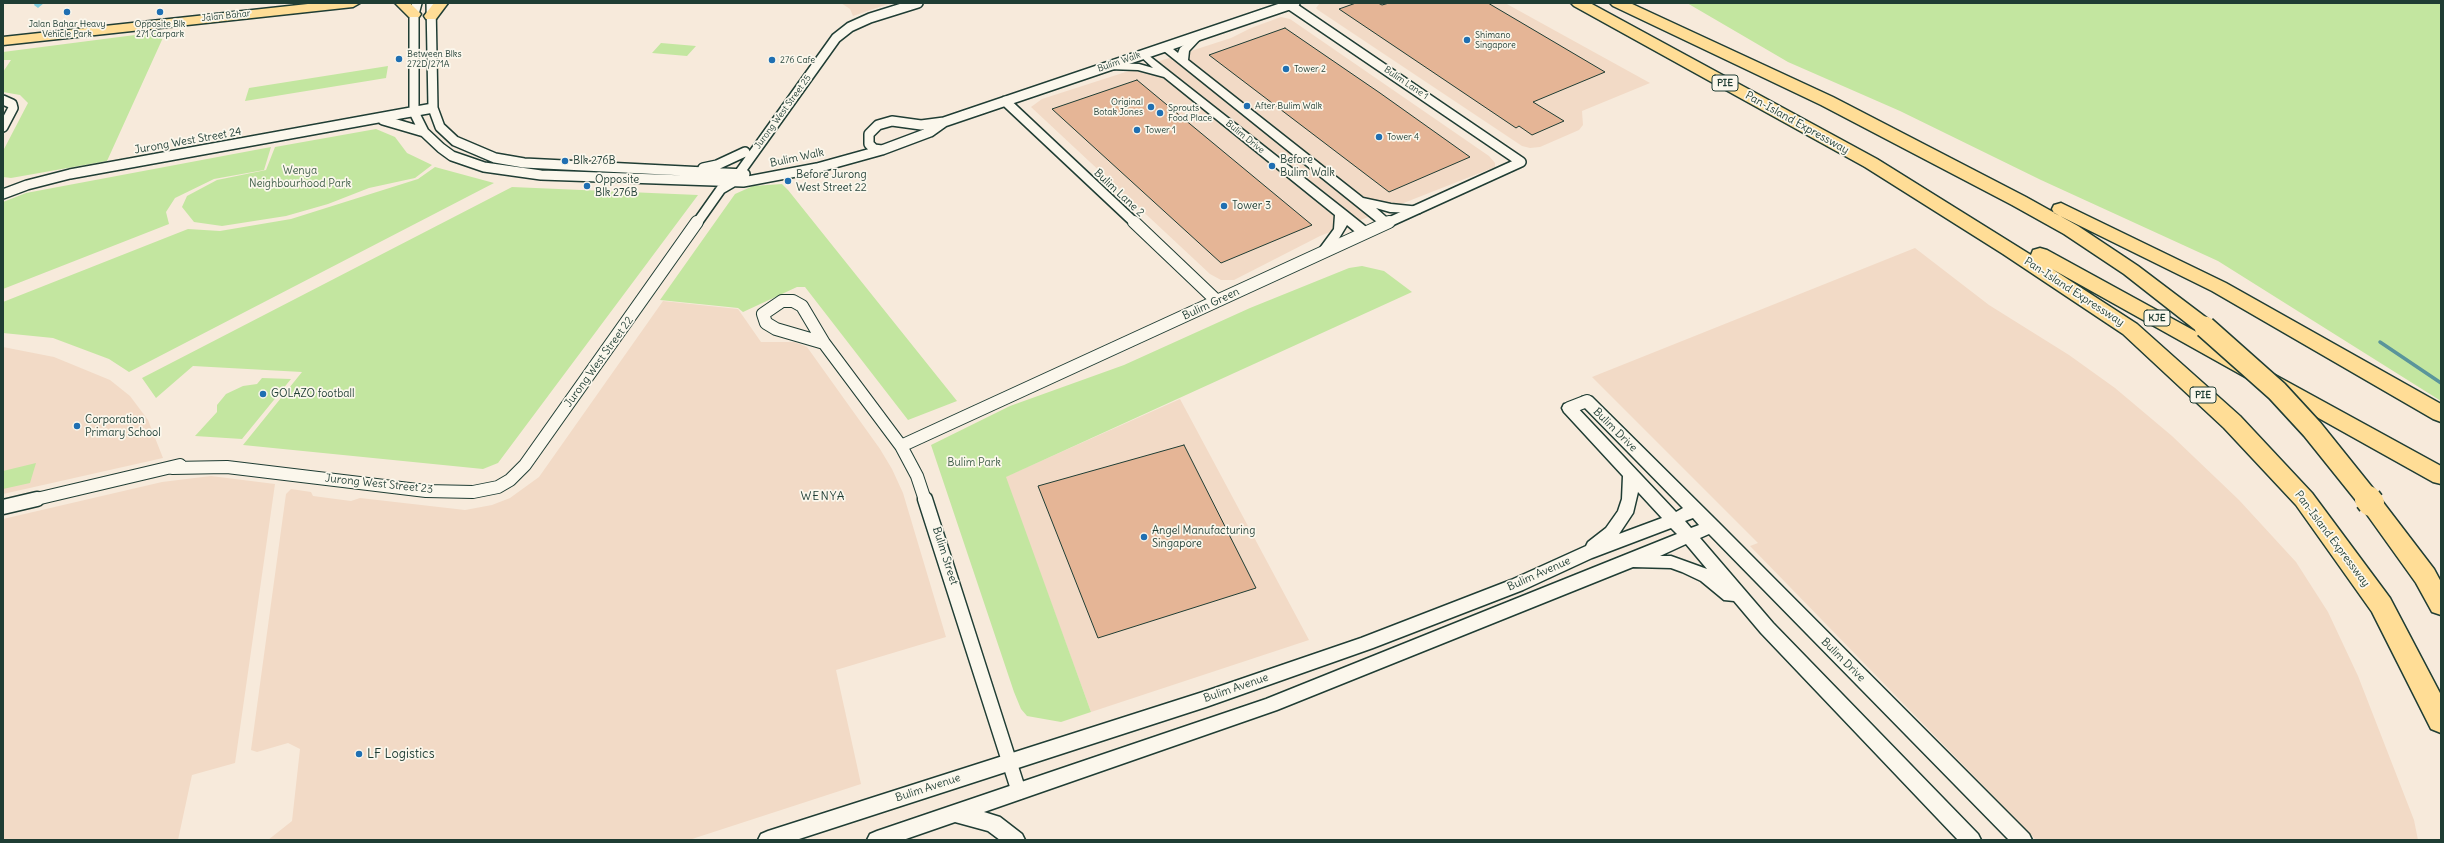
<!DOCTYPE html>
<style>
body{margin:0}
#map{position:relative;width:2444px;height:843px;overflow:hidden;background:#f7eadb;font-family:Delius,sans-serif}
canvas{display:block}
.frame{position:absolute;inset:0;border:4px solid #1f3d34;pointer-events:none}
</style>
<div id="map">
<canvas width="2444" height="843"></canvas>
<div class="frame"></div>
</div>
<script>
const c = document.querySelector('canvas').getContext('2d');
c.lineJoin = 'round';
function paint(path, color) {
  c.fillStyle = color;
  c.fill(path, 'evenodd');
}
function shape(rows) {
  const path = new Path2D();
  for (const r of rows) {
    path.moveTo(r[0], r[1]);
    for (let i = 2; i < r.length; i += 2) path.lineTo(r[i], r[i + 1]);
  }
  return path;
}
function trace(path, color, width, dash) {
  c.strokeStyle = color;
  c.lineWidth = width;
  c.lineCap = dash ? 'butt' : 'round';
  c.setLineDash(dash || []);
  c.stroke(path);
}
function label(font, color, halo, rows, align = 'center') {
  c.font = font + ' Delius,sans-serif';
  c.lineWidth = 3.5;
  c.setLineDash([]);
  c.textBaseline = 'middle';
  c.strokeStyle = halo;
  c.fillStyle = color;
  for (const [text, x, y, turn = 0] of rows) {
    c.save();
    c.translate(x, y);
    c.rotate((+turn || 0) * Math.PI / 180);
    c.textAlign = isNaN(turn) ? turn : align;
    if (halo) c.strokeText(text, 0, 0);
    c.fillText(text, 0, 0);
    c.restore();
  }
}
paint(shape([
 [841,3,891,3,853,16,850,9],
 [1320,3,1505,3,1650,83,1582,111,1583,125,1579,130,1540,147,1530,148,1522,146,1318,10,1316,8],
 [1281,17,1290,19,1489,156,1495,163,1495,167,1320,236,1234,280,1221,280,1210,274,1031,107,1042,99,1231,38,1251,28],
 [1915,248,1989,305,2069,355,2115,388,2172,436,2239,500,2296,562,2328,612,2358,676,2414,820,2418,840,2036,840,1750,546,1758,543,1592,377],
 [663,301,738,309,761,342,795,342,807,347,880,449,892,469,903,493,946,637,836,670,861,784,689,840,268,840,292,821,300,749,288,743,257,752,251,750,286,494,291,489,311,492,313,496,351,501,360,498,465,510,492,505,510,498,539,477],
 [3,347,54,357,110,380,130,396,148,420,163,458,3,494],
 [1180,399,1309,640,1091,712,1005,477],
 [211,476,275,484,235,763,192,775,178,840,3,840,3,519,162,482]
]), '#f2dac6');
paint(shape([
 [1687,3,2441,3,2441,401,2218,261,2041,180,1900,111,1788,62],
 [166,31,107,161,11,178,3,177,3,151,28,103,20,95,3,92,3,72,11,60,3,60,3,52],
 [661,43,696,46,687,56,652,53],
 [388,66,386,78,245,101,249,88],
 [376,129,395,137,407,153,432,165,415,178,369,188,328,204,286,216,222,226,194,222,182,207,187,196,217,180,266,170,275,147],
 [271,147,264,170,214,179,175,198,166,212,169,224,3,289,3,202,26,193],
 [435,167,494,183,129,372,109,359,53,338,3,333,3,302,188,229,220,231,291,219,418,179],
 [782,184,788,190,957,401,908,420,805,287,797,287,743,312,738,308,660,300,735,194,753,186],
 [512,187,698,195,498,463,483,469,243,445,302,372,193,366,156,398,142,378],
 [1362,266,1384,271,1412,292,1006,477,1091,712,1061,722,1027,716,1021,709,1014,692,931,445,1010,406,1124,365,1250,308,1349,268],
 [262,378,291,379,242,439,195,436,217,412,217,405,226,394,243,386,257,384],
 [36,463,30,483,3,489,3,471]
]), '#c3e6a0');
trace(shape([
 [2380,342,2441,383]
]), '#5a959b', 3.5);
paint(shape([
 [35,3,44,3,38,8,34,5,35,3]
]), '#82cfe0');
const building = shape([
 [1356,3,1378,3,1382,5,1389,3,1488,3,1605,72,1533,102,1564,121,1532,135,1519,126,1516,128,1339,9,1356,3],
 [1285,28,1380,93,1470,157,1389,192,1209,55,1285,28],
 [1137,80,1184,119,1312,225,1221,263,1052,109,1137,80],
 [1184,445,1256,588,1098,638,1038,486,1184,445]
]);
paint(building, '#e5b596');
trace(building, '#1f3d34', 1);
const minorFar2 = shape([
 [417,3,414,14,414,112,424,132,441,148,452,156,484,167,541,175,743,182,817,168,882,150,930,132,944,122],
 [431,3,433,108,440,127,455,141,495,158,524,163,745,174],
 [1290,5,1521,162],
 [3,100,12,104,13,108,3,127],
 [1005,101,1135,223],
 [383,120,424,132],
 [882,150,874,149,869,144,869,134,878,125,892,121,921,125,944,122,1295,3],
 [703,168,717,165,745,152],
 [3,194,27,185,70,174,433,108],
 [697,223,721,189,733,182,836,38,850,27,870,18,918,3],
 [1387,223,1521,162]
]);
const minorFar1 = shape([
 [1134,222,1217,301],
 [782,301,793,301,802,306,824,343,776,329,766,323,763,314,782,301],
 [824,343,901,446,917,476,925,500],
 [1569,408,1587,401],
 [901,446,1389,222],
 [172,468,227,467,426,491,473,492,498,487,510,480,525,465,697,222],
 [32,500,180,465]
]);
const minor = shape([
 [925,499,1019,792],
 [3,507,37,499]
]);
const tertiary = shape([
 [1198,33,1203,36,1189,51,1188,60,1363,198,1391,204,1420,207,1422,210,1420,213,1390,212,1376,208,1393,223,1392,226,1382,226,1159,47,1164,44,1168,45,1178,53,1180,48,1198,33],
 [1143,51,1345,210,1370,230,1371,233,1370,236,1360,236,1347,225,1329,255,1319,255,1317,252,1334,229,1335,215,1164,77,1138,70,1108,69,1102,66,1108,63,1139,64,1153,68,1138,54,1143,51],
 [1587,396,1592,397,1718,522,2029,834,2032,840,2009,840,1709,534,1700,538,1773,623,1978,834,1981,840,1958,840,1761,633,1734,601,1724,600,1701,581,1682,572,1671,568,1633,567,1277,710,984,812,1000,817,1022,834,1025,840,1000,840,988,831,955,822,903,840,867,840,870,834,877,831,1266,699,1677,534,1671,528,1592,558,1523,590,1373,648,1206,707,796,840,758,840,761,834,768,831,1206,691,1361,638,1511,580,1586,546,1588,542,1606,528,1618,511,1622,499,1623,476,1564,412,1562,408,1564,404,1574,404,1676,512,1683,508,1582,405,1580,401,1582,397,1587,396],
 [1638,492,1662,518,1619,534,1633,513,1638,492],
 [1693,518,1699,525,1691,528,1685,521,1693,518],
 [1686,544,1707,569,1671,556,1660,556,1686,544]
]);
const primary = shape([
 [317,3,360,3,353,7,3,45,3,37,317,3],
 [395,3,410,3,421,14,419,17,409,17,395,3],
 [434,3,448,3,436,19,426,19,424,16,434,3]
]);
const motorway = shape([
 [1571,3,1590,3,1877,159,2031,255,2033,250,2040,248,2047,250,2441,466,2441,484,2433,482,2052,269,2137,324,2240,416,2312,493,2390,598,2441,695,2441,733,2431,729,2372,612,2296,505,2224,428,2123,334,2003,254,1865,167,1574,6,1571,3],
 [1610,3,1630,3,1833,97,2026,197,2078,226,2138,266,2212,322,2215,327,2212,332,2205,334,2198,332,2124,274,2064,234,2012,205,1821,105,1613,6,1610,3],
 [2061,203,2226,283,2441,404,2441,422,2433,419,2212,291,2054,213,2052,209,2054,205,2061,203],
 [2371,494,2379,497,2434,569,2441,582,2441,615,2432,612,2416,583,2363,509,2359,503,2363,497,2371,494]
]);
trace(minorFar2, '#1f3d34', 12);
trace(minorFar1, '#1f3d34', 14);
trace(minor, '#1f3d34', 17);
trace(tertiary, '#1f3d34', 3);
trace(primary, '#1f3d34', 3);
trace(motorway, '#1f3d34', 3);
trace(minorFar2, '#fbf7ec', 9);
trace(minorFar1, '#fbf7ec', 12);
trace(minor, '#fbf7ec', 14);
paint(tertiary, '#fbf7ec');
paint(primary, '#ffdd96');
paint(motorway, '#ffdd96');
const motorwayBridgeFar1 = shape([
 [2205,327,2277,391,2312,429,2369,500]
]);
const motorwayBridge = shape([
 [2368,499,2371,503]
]);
trace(motorwayBridgeFar1, '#1f3d34', 24, []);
trace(motorwayBridge, '#1f3d34', 29, []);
trace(motorwayBridgeFar1, '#ffdd96', 21);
trace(motorwayBridge, '#ffdd96', 26);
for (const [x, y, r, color] of [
 [67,12,4,"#1f6fb2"],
 [160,12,4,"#1f6fb2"],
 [1467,40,4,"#1f6fb2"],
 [399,59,4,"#1f6fb2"],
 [772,60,4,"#1f6fb2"],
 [1286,69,4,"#1f6fb2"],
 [1247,106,4,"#1f6fb2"],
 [1151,107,4,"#1f6fb2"],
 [1160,113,4,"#1f6fb2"],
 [1137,130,4,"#1f6fb2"],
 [1379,137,4,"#1f6fb2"],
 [565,161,4,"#1f6fb2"],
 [1272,166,4,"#1f6fb2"],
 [788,181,4,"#1f6fb2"],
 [587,186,4,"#1f6fb2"],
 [1224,206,4,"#1f6fb2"],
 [263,394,4,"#1f6fb2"],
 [77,426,4,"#1f6fb2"],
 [1144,537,4,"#1f6fb2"],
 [359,754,4,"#1f6fb2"]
]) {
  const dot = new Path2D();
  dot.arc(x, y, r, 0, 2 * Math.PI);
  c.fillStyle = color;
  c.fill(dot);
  trace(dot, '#fbf7ec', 1.5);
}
label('9px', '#1f3d34', '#fbf7ec', [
 ["Jalan Bahar",226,16,-6],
 ["Bulim Walk",1119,62,-19],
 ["Bulim Lane 1",1406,83,34],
 ["Jurong West Street 25",783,112,-54],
 ["Bulim Drive",1245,137,39]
]);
label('9px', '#1f3d34', '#fbf7ec', [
 ["Jalan Bahar Heavy",67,24,"center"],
 ["Vehicle Park",67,34,"center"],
 ["Opposite Blk",160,24,"center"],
 ["271 Carpark",160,34,"center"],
 ["Shimano",1475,35],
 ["Singapore",1475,45],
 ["Between Blks",407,54],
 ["272D/271A",407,64],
 ["276 Cafe",780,60],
 ["Tower 2",1294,69],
 ["Original",1143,102,"right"],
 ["Botak Jones",1143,112,"right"],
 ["After Bulim Walk",1255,106],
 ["Sprouts",1168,108],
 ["Food Place",1168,118],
 ["Tower 1",1145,130],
 ["Tower 4",1387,137]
], 'left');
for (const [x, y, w] of [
 [1725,83,26],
 [2157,318,26],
 [2203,395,26]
]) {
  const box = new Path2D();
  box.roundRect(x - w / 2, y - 8, w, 16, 3);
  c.fillStyle = '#fbf7ec';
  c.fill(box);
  trace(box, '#1f3d34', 1);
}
label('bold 10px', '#1f3d34', null, [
 ["PIE",1725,83],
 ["KJE",2157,318],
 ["PIE",2203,395]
]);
label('11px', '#1f3d34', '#fbf7ec', [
 ["Pan-Island Expressway",1797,123,29],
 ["Jurong West Street 24",188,141,-10],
 ["Bulim Walk",797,158,-12],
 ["Bulim Lane 2",1119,193,43],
 ["Pan-Island Expressway",2074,292,33],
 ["Bulim Green",1211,304,-25],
 ["Jurong West Street 22",599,362,-54],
 ["Bulim Drive",1615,430,45],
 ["Jurong West Street 23",379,484,6],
 ["Pan-Island Expressway",2332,539,53],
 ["Bulim Street",945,556,72],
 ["Bulim Avenue",1539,574,-24],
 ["Bulim Drive",1843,660,45],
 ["Bulim Avenue",1236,688,-19],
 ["Bulim Avenue",928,788,-18]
]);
label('11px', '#1f3d34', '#fbf7ec', [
 ["Before",1280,160],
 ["Bulim Walk",1280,173],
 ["Blk 276B",573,161],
 ["Before Jurong",796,175],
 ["West Street 22",796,188],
 ["Opposite",595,180],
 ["Blk 276B",595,193],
 ["Tower 3",1232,206],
 ["GOLAZO football",271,394],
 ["Corporation",85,420],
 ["Primary School",85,433],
 ["Angel Manufacturing",1152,531],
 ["Singapore",1152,544]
], 'left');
label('11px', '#405f4a', '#fbf7ec', [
 ["Wenya",300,171],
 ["Neighbourhood Park",300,184],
 ["Bulim Park",974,463]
]);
c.letterSpacing = '1px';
label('12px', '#1f3d34', '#fbf7ec', [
 ["WENYA",823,497]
]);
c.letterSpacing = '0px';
label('13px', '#1f3d34', '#fbf7ec', [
 ["LF Logistics",367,754]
], 'left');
</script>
